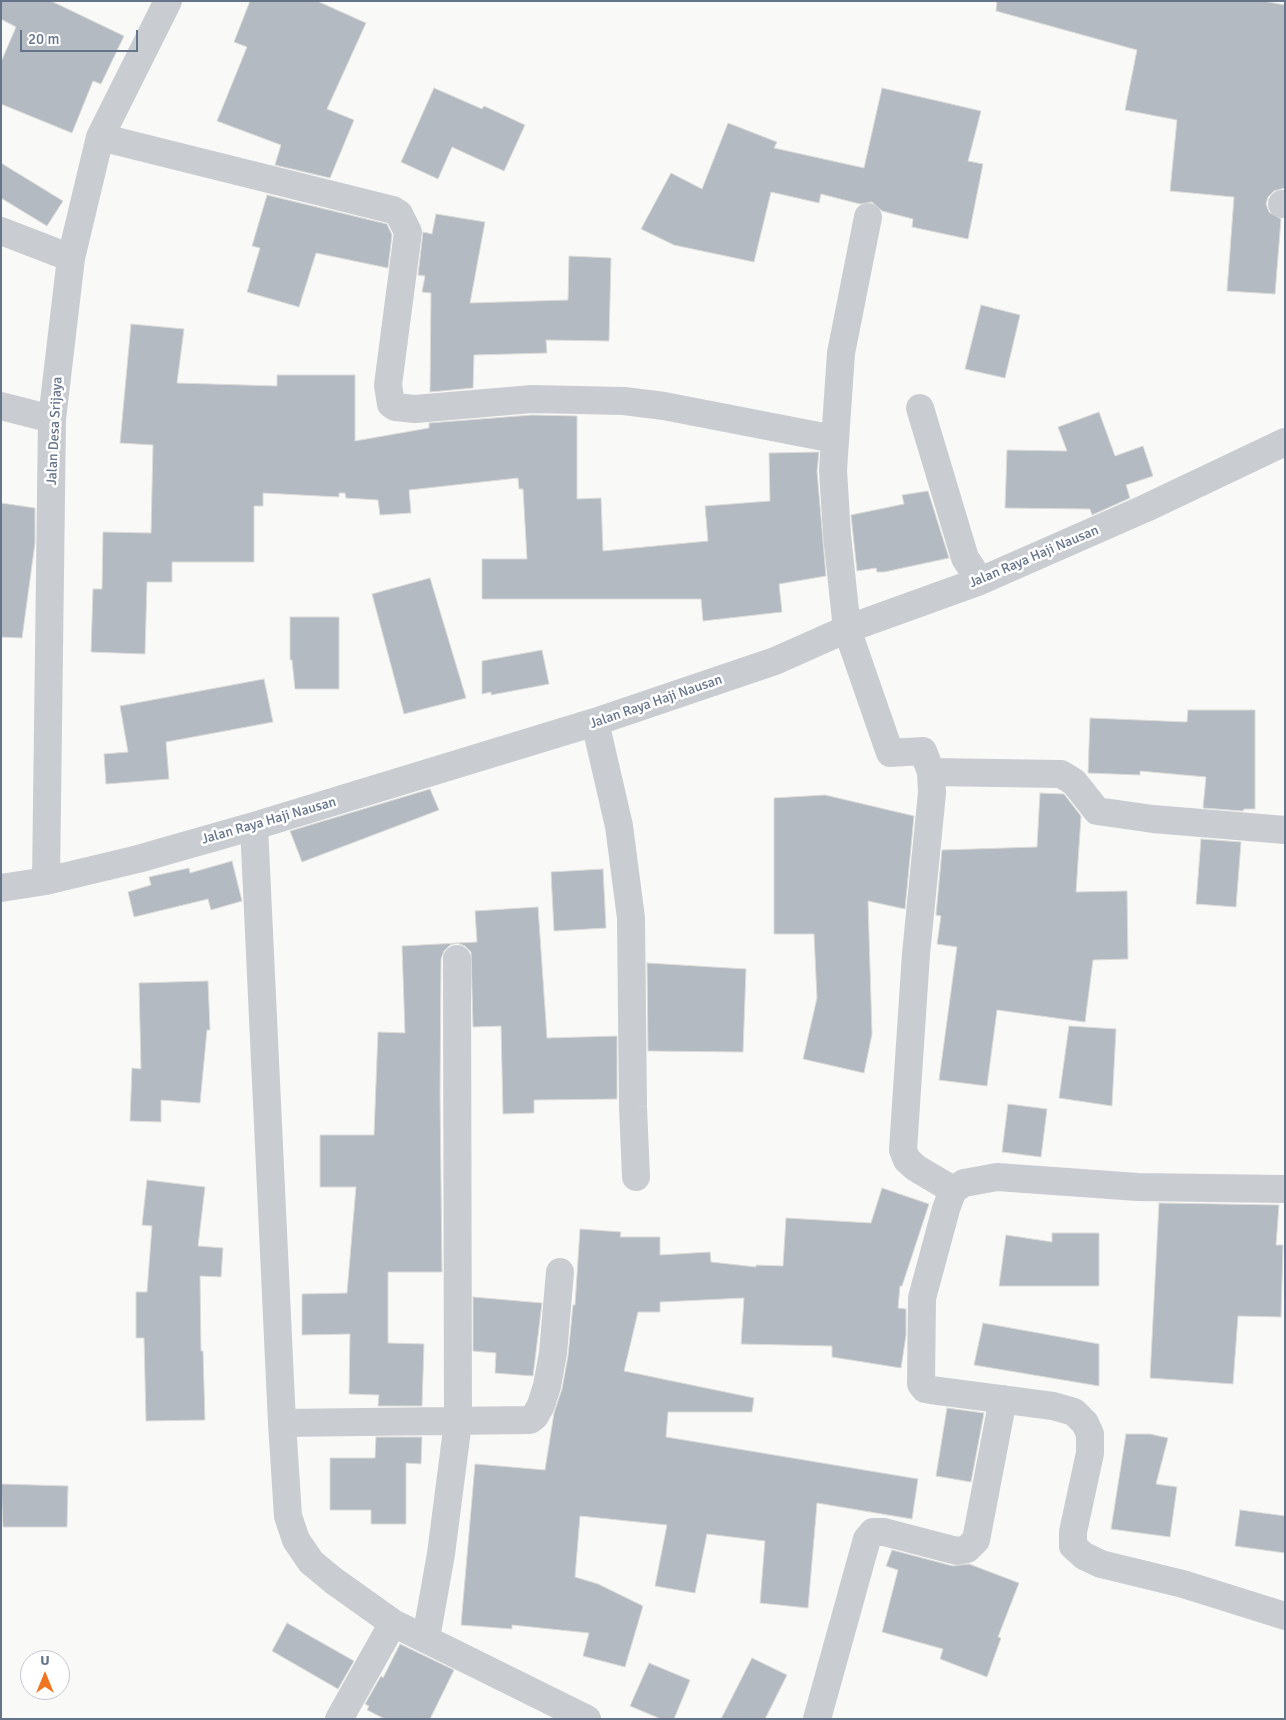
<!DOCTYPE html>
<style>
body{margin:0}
#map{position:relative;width:1286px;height:1720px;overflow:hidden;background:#f9f9f7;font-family:Signika,sans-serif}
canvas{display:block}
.frame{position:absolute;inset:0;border:2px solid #66748a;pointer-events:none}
.north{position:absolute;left:20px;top:1650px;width:50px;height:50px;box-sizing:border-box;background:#fff;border:1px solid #c2c7d0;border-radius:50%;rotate:0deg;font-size:14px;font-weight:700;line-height:20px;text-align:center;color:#66748a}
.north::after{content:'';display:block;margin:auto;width:18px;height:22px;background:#ef7521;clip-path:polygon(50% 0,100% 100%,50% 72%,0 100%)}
.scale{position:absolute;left:20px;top:30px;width:118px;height:22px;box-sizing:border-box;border:2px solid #66748a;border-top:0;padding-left:6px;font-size:15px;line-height:18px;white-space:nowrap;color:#66748a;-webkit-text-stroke:4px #fff;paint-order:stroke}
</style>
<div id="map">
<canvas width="1286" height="1720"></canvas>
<div class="frame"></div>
<div class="north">U</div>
<div class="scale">20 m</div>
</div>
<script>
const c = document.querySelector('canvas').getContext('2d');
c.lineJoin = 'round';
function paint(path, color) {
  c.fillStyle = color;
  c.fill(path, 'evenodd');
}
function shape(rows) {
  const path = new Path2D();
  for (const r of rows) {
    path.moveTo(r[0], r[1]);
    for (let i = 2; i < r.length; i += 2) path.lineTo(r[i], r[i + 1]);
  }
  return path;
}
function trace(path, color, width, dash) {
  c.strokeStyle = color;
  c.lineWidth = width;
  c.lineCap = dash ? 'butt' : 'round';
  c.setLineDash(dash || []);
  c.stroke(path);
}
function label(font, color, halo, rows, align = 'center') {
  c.font = font + ' Signika,sans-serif';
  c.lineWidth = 5;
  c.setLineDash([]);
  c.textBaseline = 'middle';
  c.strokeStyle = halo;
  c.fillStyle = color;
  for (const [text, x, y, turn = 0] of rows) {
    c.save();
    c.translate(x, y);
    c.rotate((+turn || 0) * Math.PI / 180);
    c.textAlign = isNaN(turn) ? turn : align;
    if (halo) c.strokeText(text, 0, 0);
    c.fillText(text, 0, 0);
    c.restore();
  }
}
const building = shape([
 [1,1,51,1,124,36,101,84,93,81,72,133,1,104,1,62,16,27,1,19,1,1],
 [250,1,317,1,366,23,327,109,354,120,330,178,275,165,281,145,217,121,247,47,234,42,250,1],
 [997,1,1263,1,1285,5,1285,188,1274,191,1268,197,1266,204,1269,212,1281,219,1275,294,1227,291,1234,197,1170,191,1177,120,1125,110,1137,50,996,11,997,1],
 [434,88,482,109,484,106,525,125,504,171,452,147,438,179,401,162,434,88],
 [882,88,981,111,968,161,983,164,968,239,912,227,913,219,882,211,872,202,860,204,821,194,819,203,771,192,754,262,674,245,641,229,671,173,702,189,728,123,777,142,774,148,864,168,882,88],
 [1,163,63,201,47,226,1,198,1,163],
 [267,195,387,224,392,235,388,268,316,253,299,307,247,292,260,248,252,246,267,195],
 [436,214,485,222,470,303,568,300,569,256,611,258,609,341,546,340,547,353,474,355,473,388,430,392,431,293,422,292,425,276,418,275,423,232,432,234,436,214],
 [981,305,1020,315,1005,378,965,369,981,305],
 [131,324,184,329,177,383,277,386,277,375,355,375,355,441,429,428,429,423,532,415,577,416,577,499,601,498,603,551,708,541,705,506,770,501,769,453,819,452,817,471,826,576,779,584,782,612,703,621,701,599,482,599,482,559,527,559,523,489,519,489,518,478,409,490,411,513,380,515,378,500,346,498,345,493,339,493,339,497,263,493,263,506,254,506,254,562,172,562,172,582,147,582,145,654,91,652,93,589,102,589,103,532,151,533,153,445,120,443,131,324],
 [1099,412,1115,456,1143,446,1153,476,1126,485,1130,498,1092,515,1090,509,1005,508,1007,450,1067,451,1058,427,1099,412],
 [928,491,949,558,884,572,877,572,876,568,857,571,851,515,904,504,902,495,928,491],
 [1,503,35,508,35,543,22,638,1,637,1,503],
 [430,578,466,698,404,714,372,594,430,578],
 [290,617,339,617,339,689,295,689,292,660,290,660,290,617],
 [542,650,549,684,491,695,491,692,482,694,482,661,542,650],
 [264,679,273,722,166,742,169,779,106,784,104,754,128,752,120,706,264,679],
 [1188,710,1255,710,1255,809,1244,809,1243,811,1203,808,1206,777,1140,771,1140,775,1088,773,1090,718,1187,722,1188,710],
 [430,789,439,810,302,862,290,831,430,789],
 [1040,793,1064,794,1081,816,1076,892,1127,891,1128,959,1093,960,1085,1022,997,1010,987,1086,939,1080,957,947,937,944,941,916,936,915,942,850,1037,847,1040,793],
 [825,795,914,816,905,909,868,901,872,1034,864,1073,803,1059,817,998,814,934,774,934,774,798,825,795],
 [1201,839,1241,842,1236,907,1196,904,1201,839],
 [232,861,242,901,211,910,208,899,134,917,128,892,151,885,149,877,189,868,190,873,232,861],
 [603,869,606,928,554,931,551,872,603,869],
 [538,907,547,1038,617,1036,617,1099,534,1100,534,1113,503,1114,501,1026,473,1027,471,952,465,946,457,943,450,945,444,951,441,959,440,1094,442,1272,388,1272,388,1343,424,1344,422,1406,378,1406,379,1395,349,1394,350,1334,302,1335,302,1294,347,1293,356,1187,320,1187,320,1135,374,1135,378,1032,405,1033,402,946,477,942,475,911,538,907],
 [647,963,746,969,743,1052,648,1051,647,963],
 [208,981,210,1030,207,1030,200,1103,161,1100,161,1122,130,1121,132,1068,141,1069,139,983,208,981],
 [1069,1026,1116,1029,1112,1106,1059,1098,1069,1026],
 [1008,1104,1047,1109,1041,1157,1002,1152,1008,1104],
 [147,1180,205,1187,198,1246,223,1248,221,1277,200,1276,201,1351,203,1351,205,1420,146,1421,144,1338,136,1338,136,1292,147,1292,152,1226,142,1225,147,1180],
 [882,1188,929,1204,902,1286,900,1286,898,1308,906,1309,906,1335,901,1368,832,1357,832,1346,741,1344,744,1298,660,1302,660,1312,638,1312,624,1371,754,1398,752,1412,668,1412,666,1437,918,1479,912,1519,817,1503,808,1608,760,1603,765,1541,707,1534,695,1593,655,1586,667,1525,580,1516,575,1577,598,1584,643,1606,625,1667,583,1656,589,1633,512,1625,512,1629,461,1625,475,1464,545,1470,554,1413,562,1389,568,1356,573,1305,575,1305,580,1229,621,1232,620,1237,660,1237,660,1255,710,1252,711,1262,756,1267,756,1265,783,1266,786,1218,871,1223,882,1188],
 [1159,1203,1279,1205,1276,1245,1283,1245,1281,1317,1238,1316,1233,1384,1150,1378,1159,1203],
 [1052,1233,1099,1233,1099,1286,999,1286,1006,1235,1052,1242,1052,1233],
 [473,1297,542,1303,533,1376,495,1373,496,1353,473,1351,473,1297],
 [983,1323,1099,1344,1099,1386,974,1365,983,1323],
 [947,1408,984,1413,971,1482,936,1476,947,1408],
 [1126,1434,1150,1434,1168,1438,1156,1484,1177,1487,1170,1537,1111,1529,1126,1434],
 [376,1437,422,1437,421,1464,406,1463,406,1524,371,1524,371,1510,330,1510,330,1458,375,1458,376,1437],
 [1,1484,68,1486,67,1527,3,1527,1,1484],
 [1240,1510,1285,1516,1285,1553,1235,1546,1240,1510],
 [892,1550,953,1566,969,1564,1019,1583,998,1637,1001,1638,987,1677,940,1659,943,1649,882,1632,898,1570,886,1566,892,1550],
 [287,1623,354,1661,338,1689,272,1651,287,1623],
 [400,1644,454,1670,430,1719,385,1719,367,1710,369,1706,365,1704,381,1676,383,1678,400,1644],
 [752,1658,787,1675,765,1719,721,1719,752,1658],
 [649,1663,690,1680,674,1719,661,1719,630,1706,649,1663]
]);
paint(building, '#b4bac1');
trace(building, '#dbdbd9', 1);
trace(shape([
 [100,137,393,210,399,214,408,232,388,385,391,404,395,407,415,409,532,399,624,401,664,406,834,439],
 [1282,204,1285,204],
 [868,217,841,353,833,470,837,535,847,629,890,753,923,751,931,772,932,793,916,954,903,1150,907,1160,916,1168,953,1190],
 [1,231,71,258],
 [1,406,52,419],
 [920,408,965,558,980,581],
 [595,722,619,826,631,918,633,1107,636,1177],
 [931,772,1061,774,1074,782,1097,811,1153,819,1285,830],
 [254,826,282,1423,288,1516,296,1540,311,1562,334,1581,393,1623,587,1719],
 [46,881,52,419,71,258,100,137,168,1],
 [1,888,46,881,138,859,254,826,595,722,775,661,847,629,980,581,1146,508,1285,442],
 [1285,1189,1138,1187,997,1177,964,1183,953,1190,946,1209,922,1298,921,1384,925,1389,931,1390,1053,1406,1074,1412,1085,1423,1090,1434,1090,1453,1073,1532,1073,1546,1084,1556,1101,1564,1183,1584,1285,1616],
 [282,1423,530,1420,535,1416,541,1405,547,1386,553,1353,560,1272],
 [426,1638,441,1554,458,1422,457,959],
 [339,1719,393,1623],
 [817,1719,867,1539,873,1532,884,1532,957,1551,967,1549,976,1540,1003,1399]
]), '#c9ccd0', 28);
label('14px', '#66748a', '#fff', [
 ["Jalan Desa Srijaya",55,431,-87],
 ["Jalan Raya Haji Nausan",1034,557,-23],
 ["Jalan Raya Haji Nausan",656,702,-19],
 ["Jalan Raya Haji Nausan",269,821,-16]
]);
</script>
